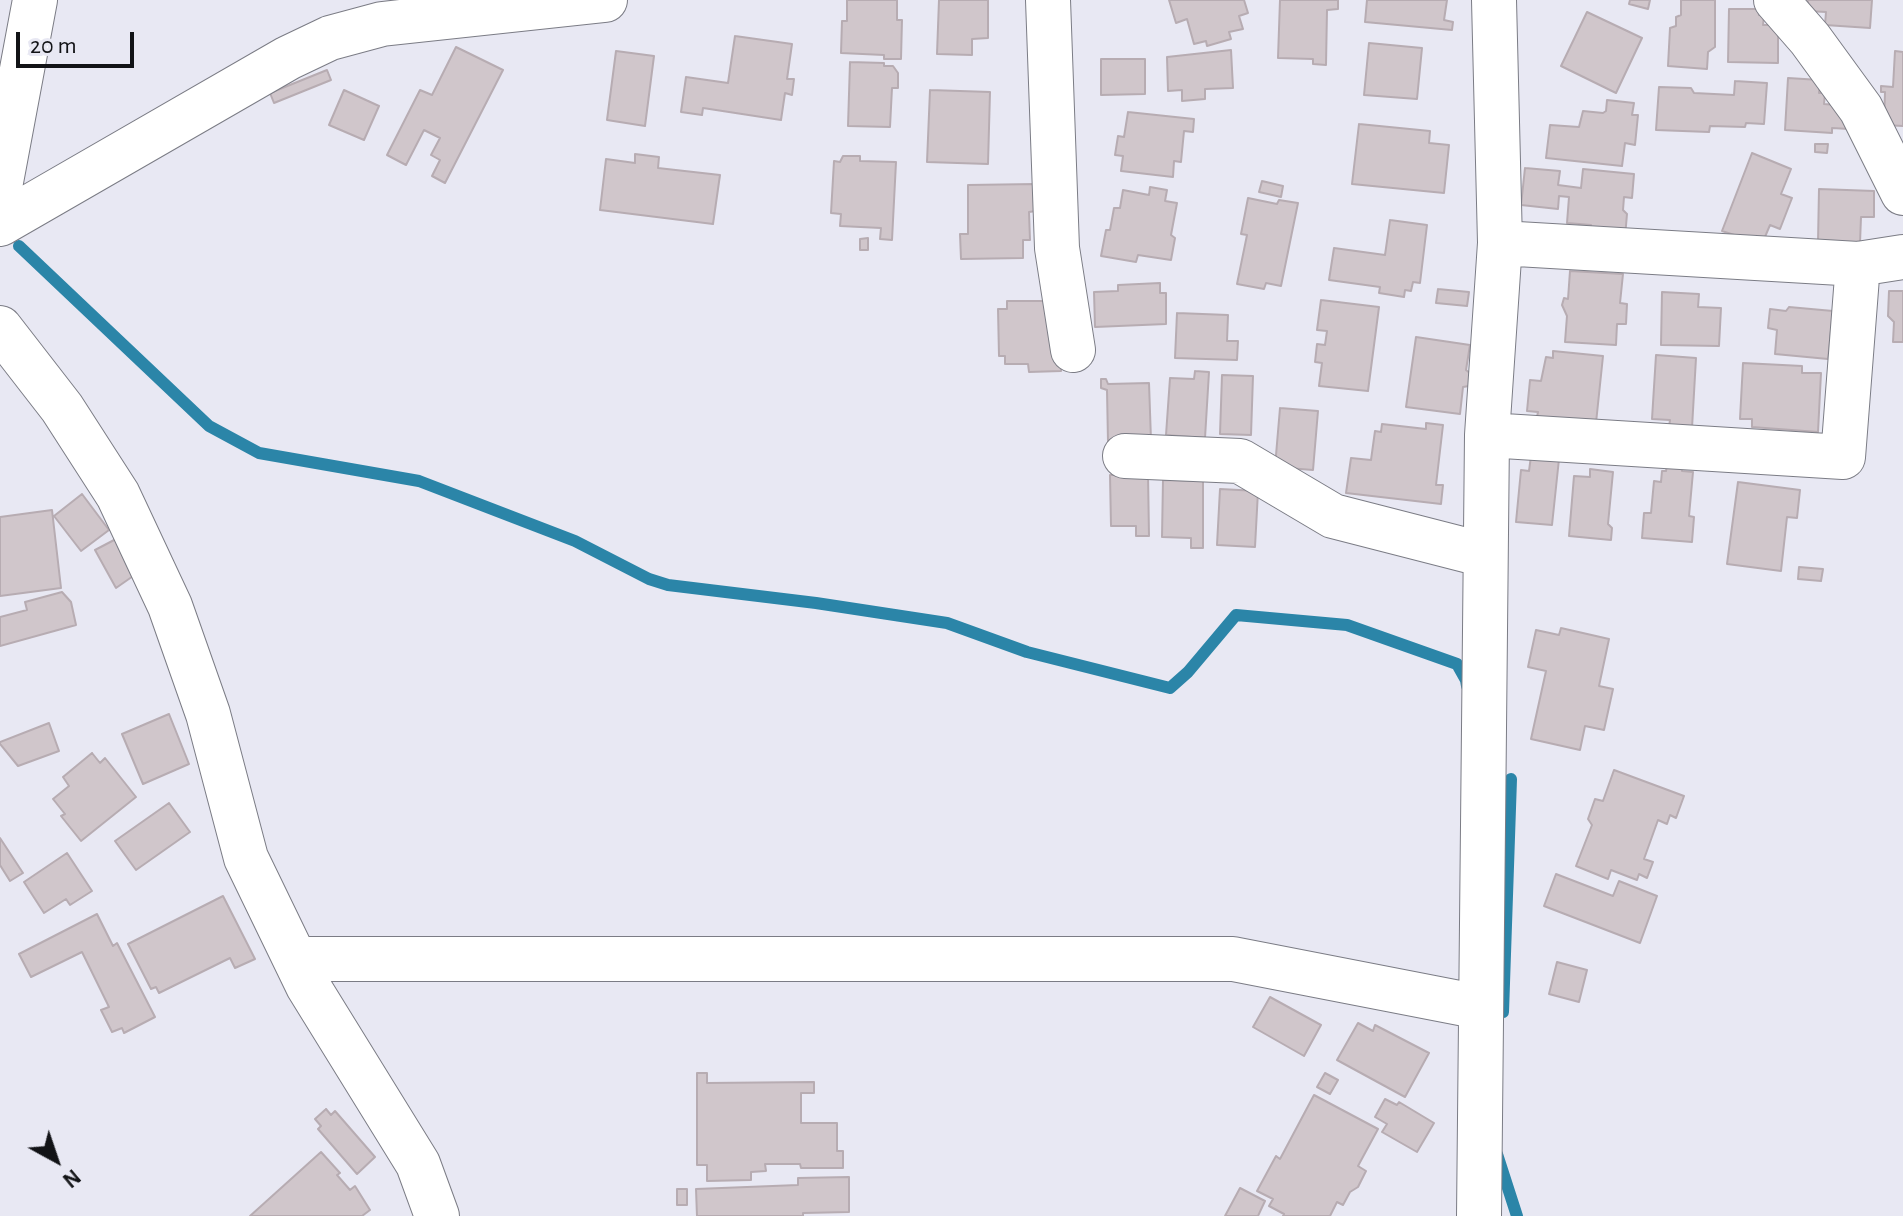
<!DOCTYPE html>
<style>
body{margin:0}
#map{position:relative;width:1903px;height:1216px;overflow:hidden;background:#e8e8f3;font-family:"Alegreya Sans",sans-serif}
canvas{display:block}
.north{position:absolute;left:16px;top:1120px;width:80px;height:80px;-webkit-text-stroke:6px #e8e8f3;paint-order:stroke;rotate:140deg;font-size:22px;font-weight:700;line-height:32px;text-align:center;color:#121316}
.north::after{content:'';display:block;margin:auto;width:28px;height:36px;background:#121316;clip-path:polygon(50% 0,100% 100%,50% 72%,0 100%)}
.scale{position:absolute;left:16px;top:32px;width:118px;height:36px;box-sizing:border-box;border:4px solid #121316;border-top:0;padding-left:10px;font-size:24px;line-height:28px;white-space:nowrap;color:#121316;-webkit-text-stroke:6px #e8e8f3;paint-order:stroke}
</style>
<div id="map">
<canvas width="1903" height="1216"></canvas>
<div class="north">N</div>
<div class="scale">20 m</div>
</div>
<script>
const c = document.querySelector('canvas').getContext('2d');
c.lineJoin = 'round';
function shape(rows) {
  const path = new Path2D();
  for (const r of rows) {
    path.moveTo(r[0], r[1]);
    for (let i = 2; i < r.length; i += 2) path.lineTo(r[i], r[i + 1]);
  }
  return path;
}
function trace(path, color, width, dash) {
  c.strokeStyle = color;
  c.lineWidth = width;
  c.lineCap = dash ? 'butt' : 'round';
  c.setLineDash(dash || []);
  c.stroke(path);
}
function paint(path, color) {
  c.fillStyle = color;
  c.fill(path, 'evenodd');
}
trace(shape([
 [19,246,209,426,259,453,419,481,575,541,649,579,668,585,816,603,947,623,1027,652,1170,688,1188,672,1236,615,1347,625,1457,664,1466,680,1467,686],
 [1503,1012,1511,779],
 [1497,1154,1517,1216]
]), '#2b85a8', 12);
const building = shape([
 [847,0,897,0,897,20,902,20,901,59,884,59,884,55,841,53,842,21,847,21,847,0],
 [939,0,988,0,988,38,972,39,972,55,937,54,939,0],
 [1169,0,1244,0,1248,13,1239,16,1243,29,1229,32,1231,39,1207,46,1206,41,1194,44,1187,19,1176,23,1169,0],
 [1280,0,1338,0,1338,9,1327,10,1326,65,1313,64,1313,59,1278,58,1280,0],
 [1367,0,1447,0,1444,20,1453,22,1452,30,1365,22,1367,0],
 [1630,0,1650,0,1648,9,1629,4,1630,0],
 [1681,0,1715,0,1715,47,1708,52,1707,69,1668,66,1670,28,1676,26,1676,17,1681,15,1681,0],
 [1808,0,1872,0,1870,28,1825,25,1826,12,1807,11,1808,0],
 [1729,9,1758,9,1759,15,1764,15,1763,25,1772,25,1778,30,1778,63,1728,62,1729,9],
 [1587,12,1642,38,1616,93,1561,66,1587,12],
 [735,36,792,44,787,79,794,79,792,95,785,93,781,120,703,108,702,115,681,112,686,77,728,83,735,36],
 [1369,43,1422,48,1417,99,1364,95,1369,43],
 [456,47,503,70,445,183,432,176,440,160,431,155,440,138,424,130,406,165,387,155,420,90,432,95,456,47],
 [1231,50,1233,88,1205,89,1205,99,1182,101,1182,90,1168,91,1167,57,1231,50],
 [616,51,654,56,645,126,607,120,616,51],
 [1895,51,1903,52,1903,126,1884,125,1885,92,1881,92,1881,86,1893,87,1895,51],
 [1101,59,1145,59,1145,94,1101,95,1101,59],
 [850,62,884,63,884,66,893,66,898,73,898,88,892,88,890,127,848,126,850,62],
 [327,70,331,80,274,103,270,93,327,70],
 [1788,78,1820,80,1819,93,1825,93,1824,104,1836,105,1849,129,1832,128,1832,133,1785,130,1788,78],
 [1735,81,1767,83,1764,124,1746,123,1745,127,1710,126,1709,132,1656,130,1659,87,1691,88,1694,93,1734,95,1735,81],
 [344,90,379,106,364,140,329,125,344,90],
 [930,90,990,92,988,164,927,162,930,90],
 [1607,100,1634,103,1632,115,1638,115,1635,145,1625,143,1622,166,1546,158,1550,125,1579,127,1583,111,1603,113,1606,111,1607,100],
 [1128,112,1194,119,1193,132,1184,131,1181,162,1174,161,1173,177,1121,171,1123,156,1115,155,1118,136,1124,137,1128,112],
 [1359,124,1430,131,1429,143,1449,145,1444,193,1352,184,1359,124],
 [1815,144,1828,144,1827,153,1815,152,1815,144],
 [1752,153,1791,169,1781,194,1792,198,1780,229,1770,225,1762,244,1722,231,1752,153],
 [635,154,659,157,658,168,720,175,713,224,600,210,606,159,635,163,635,154],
 [843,156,860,156,860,161,896,162,892,240,880,239,881,228,840,226,841,214,831,213,834,161,840,162,843,156],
 [1525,168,1560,171,1558,185,1581,188,1583,169,1634,174,1632,198,1624,197,1623,210,1627,214,1625,237,1590,233,1591,225,1567,223,1569,197,1559,196,1558,209,1521,205,1525,168],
 [1262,181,1283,186,1281,197,1259,192,1262,181],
 [1036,184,1036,211,1029,212,1030,240,1023,240,1023,258,961,259,960,234,968,234,968,185,1036,184],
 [1150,187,1167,190,1165,201,1177,203,1171,235,1175,238,1171,260,1138,255,1136,262,1101,256,1106,230,1110,230,1114,208,1120,208,1123,190,1149,195,1150,187],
 [1819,189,1874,191,1874,217,1861,217,1860,243,1818,242,1819,189],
 [1248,198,1277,204,1279,200,1298,203,1281,286,1266,283,1264,289,1237,284,1247,235,1241,234,1248,198],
 [1390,220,1427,225,1420,283,1413,282,1411,291,1405,290,1404,297,1379,293,1380,287,1329,280,1334,248,1385,255,1390,220],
 [868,238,868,250,860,250,860,239,868,238],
 [1570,271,1623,274,1620,303,1627,304,1626,324,1617,324,1616,345,1565,342,1567,316,1562,305,1564,298,1568,299,1570,271],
 [1160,283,1160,293,1166,293,1166,324,1095,327,1094,292,1118,291,1118,285,1160,283],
 [1438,289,1469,292,1467,306,1436,303,1438,289],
 [1889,291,1903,291,1903,342,1893,342,1894,322,1888,316,1889,291],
 [1662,292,1699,294,1698,307,1721,308,1719,346,1661,345,1662,292],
 [1321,300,1379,307,1368,391,1319,386,1322,363,1315,362,1317,344,1325,345,1327,331,1317,330,1321,300],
 [1007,301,1052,301,1061,342,1061,371,1029,372,1028,364,1005,364,1005,356,999,356,998,309,1007,309,1007,301],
 [1789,307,1833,311,1828,359,1775,354,1777,330,1768,328,1770,309,1786,311,1789,307],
 [1177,313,1228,315,1227,341,1238,341,1237,360,1175,358,1177,313],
 [1416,337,1470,345,1466,370,1471,374,1469,386,1463,387,1460,414,1406,407,1416,337],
 [1553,351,1603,356,1596,423,1537,417,1538,412,1527,411,1530,380,1541,381,1546,357,1553,358,1553,351],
 [1656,355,1696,358,1692,428,1669,427,1670,420,1652,419,1656,355],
 [1743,363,1802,366,1802,373,1821,373,1818,432,1752,427,1752,419,1740,419,1743,363],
 [1195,371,1209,372,1205,438,1166,435,1170,378,1194,379,1195,371],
 [1222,375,1253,376,1251,435,1220,434,1222,375],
 [1101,379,1106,379,1108,384,1149,383,1151,440,1108,442,1107,390,1101,388,1101,379],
 [1280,408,1318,411,1313,470,1275,467,1280,408],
 [1426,423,1443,425,1436,485,1443,485,1441,504,1346,493,1351,458,1371,460,1375,431,1381,432,1382,424,1426,429,1426,423],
 [1531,456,1559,459,1552,525,1516,522,1521,470,1529,471,1531,456],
 [1667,465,1682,467,1682,471,1693,472,1689,516,1694,517,1692,542,1642,538,1644,513,1651,513,1654,481,1661,482,1662,471,1666,471,1667,465],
 [1590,469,1613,472,1608,524,1612,528,1611,540,1569,536,1574,476,1590,477,1590,469],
 [1148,474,1149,536,1136,536,1136,526,1111,526,1110,475,1148,474],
 [1163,480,1203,481,1203,548,1191,548,1191,538,1162,537,1163,480],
 [1738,482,1800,490,1797,518,1787,517,1781,571,1727,564,1738,482],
 [1220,489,1258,491,1255,547,1217,545,1220,489],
 [82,494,109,530,81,551,54,516,82,494],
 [52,510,61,588,0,596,0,517,52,510],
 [116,539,136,574,116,588,95,550,116,539],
 [1799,567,1823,569,1821,581,1798,579,1799,567],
 [62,592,71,602,76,625,0,646,0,617,27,610,25,602,62,592],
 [1561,628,1609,639,1599,686,1613,689,1604,730,1585,726,1580,750,1531,739,1546,671,1528,667,1536,630,1559,635,1561,628],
 [169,714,189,764,143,784,122,734,169,714],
 [49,723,59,751,18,766,0,744,0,742,49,723],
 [92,753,100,763,105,758,136,797,81,841,61,816,65,814,53,799,69,786,63,777,92,753],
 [1614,770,1684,796,1676,818,1670,815,1667,824,1658,820,1644,859,1653,862,1647,878,1639,874,1637,880,1611,870,1608,879,1576,866,1592,825,1588,819,1595,799,1603,801,1614,770],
 [169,803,190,832,136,870,115,841,169,803],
 [0,838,23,873,10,881,0,865,0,838],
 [67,853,92,891,70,905,66,899,44,913,24,882,67,853],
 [1556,874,1613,896,1619,881,1657,896,1640,943,1544,906,1556,874],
 [223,896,255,959,235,968,230,958,159,993,156,987,151,989,128,944,223,896],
 [97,914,113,946,117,943,155,1017,124,1033,122,1028,112,1032,101,1010,109,1007,82,952,31,977,19,954,97,914],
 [1557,962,1587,970,1579,1002,1549,994,1557,962],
 [1270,997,1321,1025,1304,1056,1253,1027,1270,997],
 [1358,1023,1373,1031,1375,1025,1429,1053,1405,1097,1337,1060,1358,1023],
 [697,1073,707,1073,707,1083,814,1082,814,1093,801,1093,801,1123,837,1123,837,1151,843,1151,843,1168,801,1168,800,1164,765,1164,766,1171,751,1172,751,1180,707,1181,707,1165,697,1165,697,1073],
 [1325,1073,1338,1080,1330,1094,1317,1087,1325,1073],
 [1314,1095,1378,1129,1358,1166,1366,1171,1358,1187,1350,1192,1343,1205,1337,1202,1330,1216,1283,1216,1284,1214,1269,1206,1273,1199,1257,1191,1276,1156,1280,1159,1314,1095],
 [1385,1099,1397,1105,1399,1102,1434,1123,1417,1152,1382,1132,1387,1124,1375,1117,1385,1099],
 [326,1109,331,1115,335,1111,375,1157,357,1174,318,1129,321,1126,315,1119,326,1109],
 [321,1152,340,1173,337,1175,350,1190,355,1186,370,1210,362,1216,250,1216,321,1152],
 [849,1177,849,1212,803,1213,803,1216,697,1216,696,1189,798,1185,798,1178,849,1177],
 [1240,1188,1265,1201,1258,1216,1225,1216,1240,1188],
 [677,1189,687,1189,687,1205,677,1205,677,1189]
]);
paint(building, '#d0c6cb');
trace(building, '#b7acb2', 2);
const minor = shape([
 [1048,0,1057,248,1073,350],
 [1776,0,1810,39,1861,109,1903,193],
 [0,187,35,0],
 [0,224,288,58,330,38,382,24,605,0],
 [1500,243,1858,264,1903,257],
 [0,328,62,408,118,495,170,606,208,714,246,858,308,986,418,1164,437,1216],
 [1487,435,1843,457,1858,264],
 [1125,456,1240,461,1333,516,1485,555],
 [295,959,1233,959,1480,1007],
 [1479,1216,1487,435,1500,243,1494,0]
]);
trace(minor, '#7b7c85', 46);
trace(minor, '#fff', 44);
</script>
